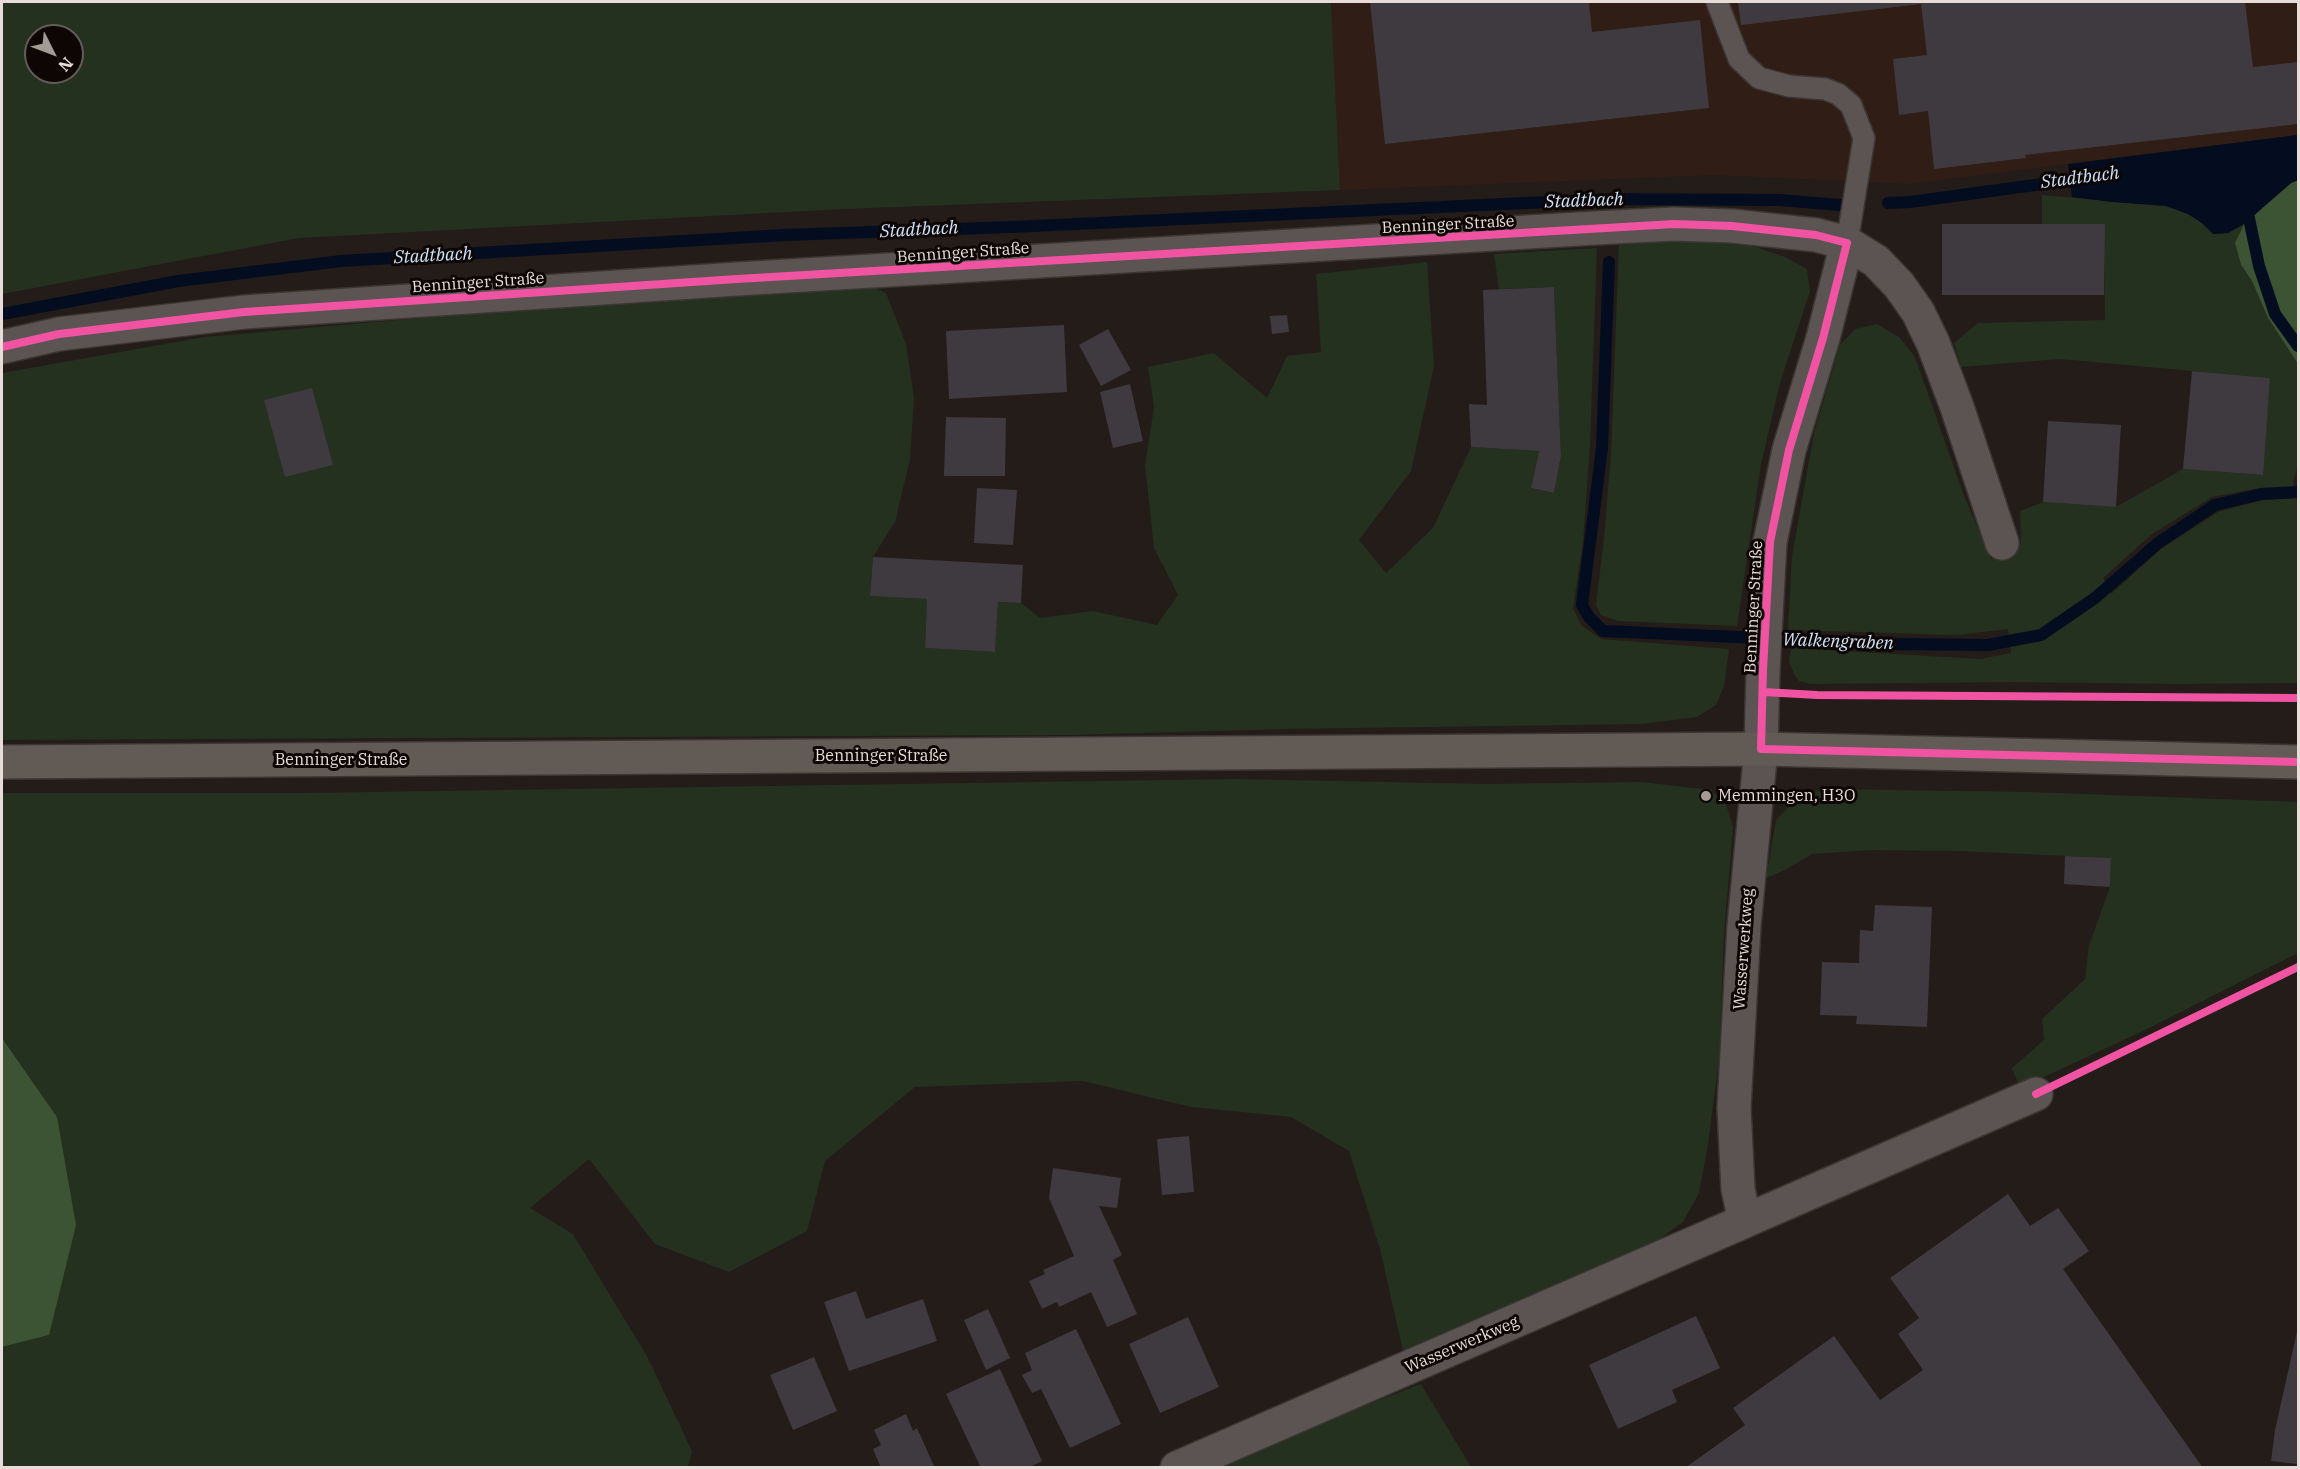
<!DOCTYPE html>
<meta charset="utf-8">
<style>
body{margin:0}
#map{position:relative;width:2300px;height:1469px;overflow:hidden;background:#241c19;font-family:"IBM Plex Serif",serif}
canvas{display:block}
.frame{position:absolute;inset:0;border:3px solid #e7dcd8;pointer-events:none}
.north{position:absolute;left:24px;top:24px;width:60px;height:60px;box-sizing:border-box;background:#0d0605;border:2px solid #645c59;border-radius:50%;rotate:132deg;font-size:16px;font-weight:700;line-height:24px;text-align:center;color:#e7dcd8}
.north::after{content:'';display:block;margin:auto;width:21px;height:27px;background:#a39995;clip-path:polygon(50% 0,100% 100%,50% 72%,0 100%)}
</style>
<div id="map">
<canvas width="2300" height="1469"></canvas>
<div class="frame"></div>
<div class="north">N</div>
</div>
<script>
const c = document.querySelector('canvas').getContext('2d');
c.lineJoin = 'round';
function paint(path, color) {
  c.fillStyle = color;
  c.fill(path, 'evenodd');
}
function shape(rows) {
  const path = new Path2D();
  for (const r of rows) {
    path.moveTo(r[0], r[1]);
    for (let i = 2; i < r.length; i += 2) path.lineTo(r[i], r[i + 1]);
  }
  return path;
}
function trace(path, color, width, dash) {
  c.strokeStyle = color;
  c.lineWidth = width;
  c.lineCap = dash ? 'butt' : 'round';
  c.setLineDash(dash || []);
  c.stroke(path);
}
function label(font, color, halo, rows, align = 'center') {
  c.font = font + ' "IBM Plex Serif",serif';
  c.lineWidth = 6;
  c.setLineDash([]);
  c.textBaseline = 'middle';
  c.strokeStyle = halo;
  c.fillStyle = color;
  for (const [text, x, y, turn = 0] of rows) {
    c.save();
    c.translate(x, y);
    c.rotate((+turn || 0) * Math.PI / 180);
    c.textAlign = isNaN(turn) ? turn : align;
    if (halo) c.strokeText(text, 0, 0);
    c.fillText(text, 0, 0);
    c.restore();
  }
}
paint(shape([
 [1331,2,2298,2,2298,135,1908,184,1715,175,1340,190]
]), '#301d16');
paint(shape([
 [2,2,1331,2,1340,190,843,209,299,238,2,294],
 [36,36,72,36,72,72,36,72],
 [2042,195,2166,206,2188,214,2202,223,2214,234,2228,233,2244,224,2235,243,2241,265,2252,281,2268,318,2298,364,2298,466,2293,481,2294,487,2259,488,2212,497,2152,534,2103,578,2111,594,2161,549,2218,512,2262,500,2298,498,2298,683,2177,684,2014,682,1810,684,1799,681,1794,674,1789,662,1791,648,1980,659,2011,653,2008,629,1958,635,1788,630,1792,556,1814,433,1840,345,1855,329,1877,324,1899,337,1915,357,1965,498,1991,559,2021,544,2020,511,2043,502,2116,507,2183,469,2262,475,2270,378,2060,359,1961,367,1954,343,1978,323,2105,320,2104,225,2042,224],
 [1650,242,1709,242,1753,246,1785,257,1807,269,1810,291,1780,383,1761,464,1737,626,1618,621,1601,615,1596,605,1604,538,1611,453,1619,245],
 [1597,248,1590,445,1583,542,1573,608,1581,625,1601,639,1729,649,1724,686,1716,705,1697,717,1641,724,1283,729,1069,735,2,740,2,373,204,337,467,314,869,285,886,293,906,344,914,398,910,459,895,522,873,557,870,596,927,599,925,648,995,652,998,602,1021,603,1040,618,1093,611,1157,625,1178,595,1154,548,1145,465,1154,407,1148,367,1214,353,1267,398,1287,356,1321,352,1316,274,1427,262,1434,366,1411,471,1359,540,1386,573,1433,528,1471,447,1539,451,1531,488,1554,493,1561,456,1554,287,1499,289,1494,254],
 [1236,779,1486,784,1641,782,1711,790,1726,804,1733,827,1724,935,1719,1060,1708,1144,1699,1193,1683,1222,1658,1240,1403,1351,1380,1249,1349,1151,1291,1117,1191,1107,1083,1081,915,1087,825,1161,807,1231,729,1272,655,1244,589,1159,530,1208,573,1234,648,1358,692,1451,688,1467,2,1467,2,1347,49,1335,57,1117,2,1038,2,793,303,793],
 [1822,789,2031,792,2298,802,2298,953,2145,1030,2020,1088,2012,1068,2044,1040,2042,1019,2085,979,2089,945,2110,887,2111,858,1960,851,1871,850,1812,854,1785,870,1766,878,1776,820,1796,800],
 [1421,1384,1471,1467,1217,1468,1301,1430]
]), '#24311f');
paint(shape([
 [2298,180,2298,364,2268,318,2252,281,2241,265,2235,243,2244,224,2291,183],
 [2,1038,57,1117,76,1225,49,1335,2,1347]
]), '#3c5334');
paint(shape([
 [2298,135,2298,180,2291,183,2244,224,2228,233,2213,234,2202,223,2188,214,2166,206,2112,202,2072,197,2068,164]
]), '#030d1f');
trace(shape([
 [1888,203,1910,202,2086,178],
 [2246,204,2259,266,2275,314,2298,346],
 [1609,262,1602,448,1582,605,1589,617,1603,631,1893,644,1988,645,2041,635,2095,598,2158,543,2215,505,2262,494,2298,492],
 [2,314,178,281,341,261,785,235,1012,227,1611,199,1779,200,1840,205]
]), '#030d1f', 12);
paint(shape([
 [1370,2,1589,2,1592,32,1700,20,1709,108,1385,144],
 [1738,2,2245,2,2253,67,2298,62,2298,124,2025,155,2026,158,1934,169,1928,111,1899,115,1893,59,1927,55,1921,4,1741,25],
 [1942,224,2105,224,2104,295,1942,295],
 [1554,287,1561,456,1554,493,1531,488,1539,451,1471,447,1469,404,1487,405,1483,290],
 [1287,315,1289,332,1272,334,1270,316],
 [1064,325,1067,392,949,399,946,331],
 [1108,329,1131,370,1101,386,1079,345],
 [2192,371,2270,378,2263,475,2183,469],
 [1130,384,1143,441,1113,448,1100,392],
 [312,388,333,465,285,477,264,400],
 [946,417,1006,418,1005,476,944,476],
 [2048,421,2121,425,2116,507,2043,502],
 [977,488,1017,490,1013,545,974,543],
 [873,557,1023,565,1021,603,998,602,995,652,925,648,927,599,870,596],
 [2065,856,2111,858,2110,887,2064,884],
 [1875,905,1932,907,1927,1027,1856,1024,1857,1016,1820,1015,1822,962,1859,963,1860,930,1873,931],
 [1189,1136,1194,1192,1162,1195,1157,1139],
 [1053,1168,1121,1178,1117,1208,1099,1206,1122,1255,1113,1260,1137,1314,1107,1327,1091,1292,1059,1307,1057,1302,1042,1309,1029,1281,1045,1274,1043,1270,1074,1256,1049,1198],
 [2008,1194,2030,1226,2058,1208,2089,1251,2063,1269,2203,1468,1685,1468,1745,1425,1733,1408,1834,1336,1880,1400,1923,1370,1898,1334,1919,1318,1890,1278],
 [856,1291,866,1319,923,1299,937,1341,849,1371,824,1302],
 [988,1309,1010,1358,986,1370,964,1320],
 [1696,1316,1720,1368,1672,1390,1677,1402,1618,1429,1589,1365],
 [1188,1317,1219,1387,1160,1413,1129,1344],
 [2298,1327,2298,1464,2271,1461,2275,1430],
 [1076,1329,1121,1424,1070,1448,1041,1389,1032,1393,1022,1375,1032,1370,1025,1353],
 [814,1357,837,1411,793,1430,770,1375],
 [1000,1369,1042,1461,1028,1468,981,1468,946,1394],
 [906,1414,913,1431,917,1428,935,1468,881,1468,873,1449,881,1445,874,1430]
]), '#3f3a40');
const lane = shape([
 [1717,2,1739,59,1759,78,1789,86,1825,89,1838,94,1851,105,1864,138,1847,243]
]);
const street = shape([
 [1847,243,1876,261,1899,285,1918,312,1933,343,1957,407,2002,543],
 [2,347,59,334,244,312,737,279,1595,228,1674,224,1732,226,1816,235,1847,243,1823,338,1789,450,1770,542,1763,670,1761,749,1744,926,1734,1108,1738,1189,1745,1221,1177,1468],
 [1745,1221,2036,1094]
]);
const secondary = shape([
 [2,762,1761,749,2298,762]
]);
trace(lane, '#3c3633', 24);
trace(street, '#3c3633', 36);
trace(secondary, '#3c3633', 36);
trace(lane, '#5b5452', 21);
trace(street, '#5b5452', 33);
trace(secondary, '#625a54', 33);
trace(shape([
 [2,347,59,334,244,312,737,279,1674,224,1732,226,1816,235,1847,243,1823,338,1789,450,1770,542,1763,670,1761,749,2298,762],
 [1763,692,1817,695,2298,698],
 [2036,1094,2298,967]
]), '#f153a3', 8);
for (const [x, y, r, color] of [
 [1706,796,6,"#a39995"]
]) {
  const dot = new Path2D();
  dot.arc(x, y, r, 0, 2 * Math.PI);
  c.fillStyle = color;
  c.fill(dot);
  trace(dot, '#0d0605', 2);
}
label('16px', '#e7dcd8', '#0d0605', [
 ["Benninger Straße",1448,225,-3],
 ["Benninger Straße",963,253,-4],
 ["Benninger Straße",478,283,-4],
 ["Benninger Straße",1754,607,-87],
 ["Benninger Straße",881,756],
 ["Benninger Straße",341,760],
 ["Wasserwerkweg",1744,949,-86],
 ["Wasserwerkweg",1462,1345,-23]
]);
label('16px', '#e7dcd8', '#0d0605', [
 ["Memmingen, H3O",1718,796]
], 'left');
label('italic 18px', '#cfe5fb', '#0d0605', [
 ["Stadtbach",2080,178,-7],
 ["Stadtbach",1584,201,-2],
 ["Stadtbach",919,230,-3],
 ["Stadtbach",433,256,-3],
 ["Walkengraben",1838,642,2]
]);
</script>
